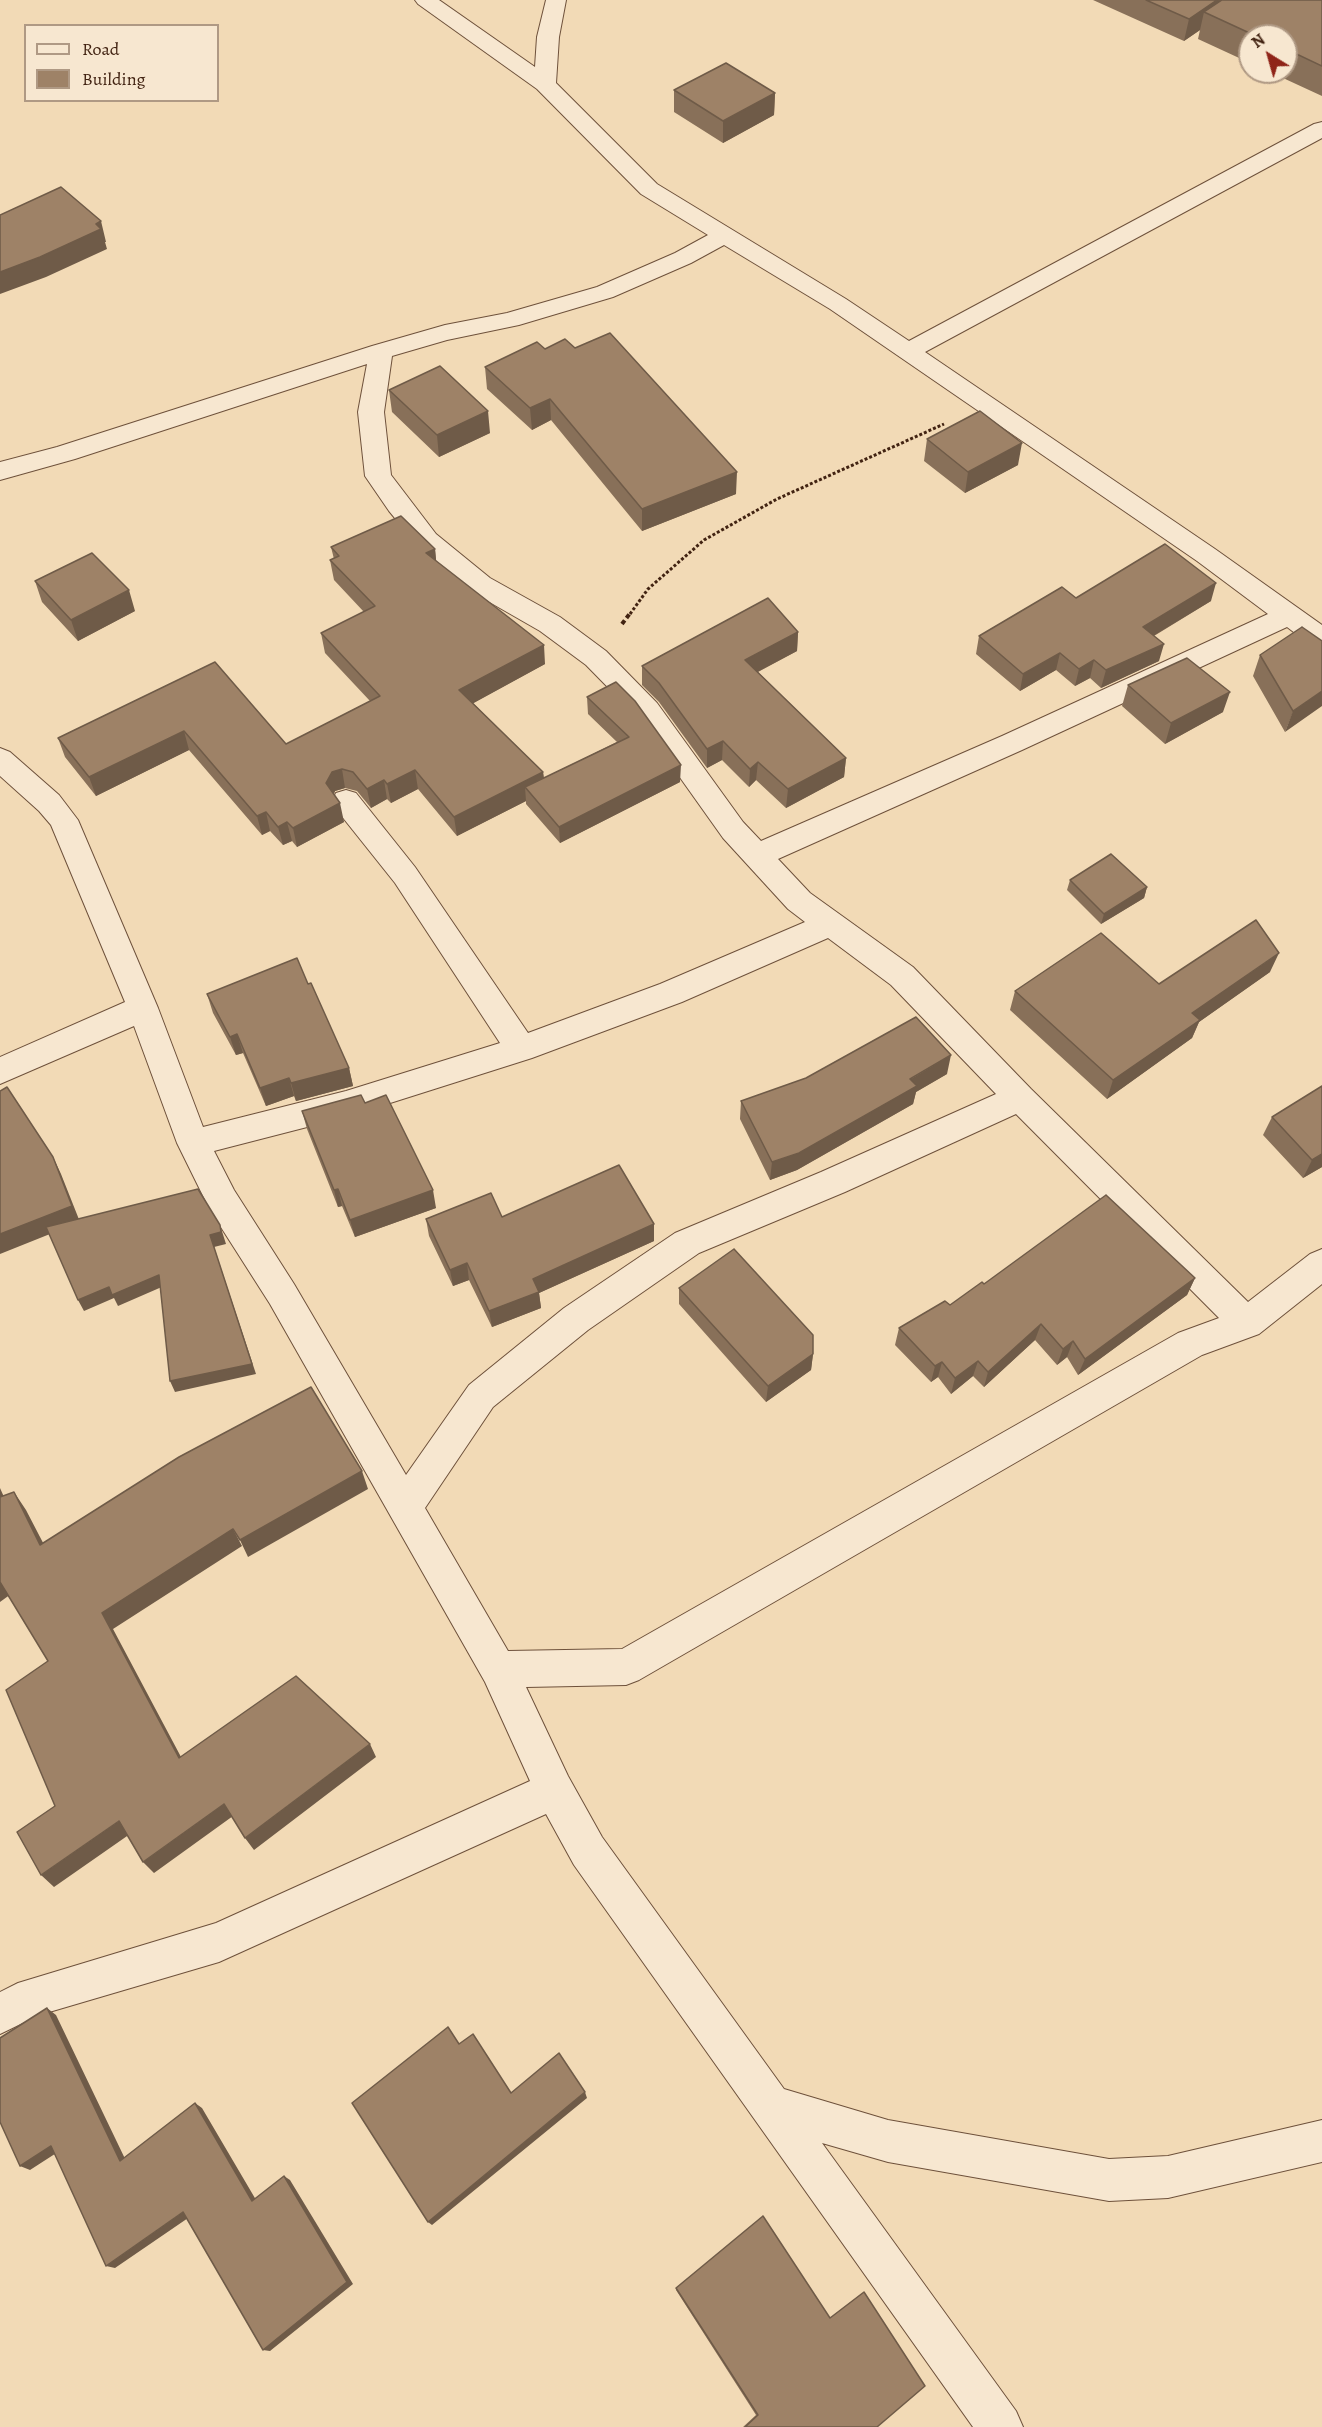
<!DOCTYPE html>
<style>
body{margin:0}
#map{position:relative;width:1322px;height:2427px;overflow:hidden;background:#f2dab6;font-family:Alegreya,serif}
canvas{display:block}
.legend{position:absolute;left:24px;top:24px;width:195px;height:78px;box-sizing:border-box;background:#f7e7d0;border:2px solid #af9984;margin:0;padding:8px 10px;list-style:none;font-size:18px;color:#422312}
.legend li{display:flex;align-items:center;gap:12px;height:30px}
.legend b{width:30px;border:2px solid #af9984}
.north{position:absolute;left:1238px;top:24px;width:60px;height:60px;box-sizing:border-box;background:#f7e7d0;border:2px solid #af9984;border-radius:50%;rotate:323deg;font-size:16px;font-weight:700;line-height:24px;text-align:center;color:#422312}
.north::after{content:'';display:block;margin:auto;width:21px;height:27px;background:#8f2418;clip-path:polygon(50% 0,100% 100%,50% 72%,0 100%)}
</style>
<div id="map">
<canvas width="1322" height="2427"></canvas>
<ul class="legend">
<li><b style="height:8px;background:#f7e7d0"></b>Road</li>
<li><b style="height:16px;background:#9e8267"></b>Building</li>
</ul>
<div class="north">N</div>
</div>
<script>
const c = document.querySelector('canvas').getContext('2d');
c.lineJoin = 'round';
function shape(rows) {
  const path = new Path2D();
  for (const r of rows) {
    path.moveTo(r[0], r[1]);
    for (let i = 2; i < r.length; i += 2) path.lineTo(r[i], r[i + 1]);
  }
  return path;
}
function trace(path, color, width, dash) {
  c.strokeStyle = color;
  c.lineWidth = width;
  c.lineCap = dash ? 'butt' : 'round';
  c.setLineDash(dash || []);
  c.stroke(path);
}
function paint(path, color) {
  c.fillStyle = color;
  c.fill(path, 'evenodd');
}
const minor = shape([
 [415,0,439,0,535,67,537,37,546,0,566,0,559,37,556,83,657,184,846,299,909,341,1314,124,1322,122,1322,138,925,352,1215,549,1322,625,1322,649,1312,646,1287,627,1022,750,778,859,810,893,913,967,1031,1089,1248,1302,1310,1254,1322,1249,1322,1284,1259,1334,1202,1355,639,1680,626,1685,526,1687,568,1776,602,1837,784,2089,888,2120,1109,2159,1168,2156,1322,2120,1322,2162,1168,2198,1109,2201,888,2162,822,2143,1016,2411,1023,2427,973,2427,574,1865,546,1814,219,1962,39,2015,0,2034,0,1992,18,1983,216,1923,530,1781,485,1682,270,1304,210,1210,177,1143,134,1026,0,1084,0,1057,125,1002,51,825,39,811,0,776,0,748,10,752,59,795,78,820,158,1008,203,1127,346,1091,500,1043,395,883,336,809,332,801,336,793,346,790,356,793,415,867,528,1033,660,984,805,922,788,909,723,838,637,717,586,665,540,631,472,592,418,546,389,511,365,476,358,412,367,364,75,459,0,480,0,462,57,447,372,346,445,325,507,313,597,287,675,253,708,235,641,194,537,89,418,4,415,0],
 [724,245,830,309,1197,561,1268,614,1002,736,761,841,743,822,657,703,606,651,560,617,490,578,436,534,391,475,384,412,392,356,447,340,519,325,613,297,691,263,724,245],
 [828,938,891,985,996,1094,821,1172,675,1233,564,1308,469,1385,406,1475,294,1284,234,1190,214,1151,346,1117,532,1058,682,1002,828,938],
 [1016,1114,1219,1318,1178,1333,622,1649,508,1651,425,1508,493,1407,588,1330,699,1253,845,1192,1016,1114]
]);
trace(minor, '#6e513b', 2);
trace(shape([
 [630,614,648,589,704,540,777,499,944,424]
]), '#422312', 3, [3, 2]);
trace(shape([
 [622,624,631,612]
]), '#422312', 4, [4.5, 3]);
paint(minor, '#f7e7d0');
paint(shape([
 [1093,0,1322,0,1322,96,1270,72,1286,72,1286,36,1250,36,1250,63,1198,39,1200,30,1184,41],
 [674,90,775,93,774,115,723,143,674,112],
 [575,348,736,494,642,531,551,420,532,430,487,389,485,367,545,349],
 [389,390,490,433,439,457,392,412],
 [927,439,1018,465,965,493,924,461],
 [331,547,435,549,436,561,545,664,473,703,543,772,544,778,617,742,588,714,587,697,680,782,560,843,526,804,526,801,457,836,418,789,391,803,387,799,371,808,357,791,345,788,335,791,334,794,344,822,297,847,292,841,283,845,270,831,262,835,189,750,96,796,65,757,58,738,215,662,286,744,370,701,325,653,321,633,364,612,334,580,330,560,334,559],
 [35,581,135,611,78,641,42,602],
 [1076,598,1211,601,1154,636,1159,661,1101,688,1090,678,1075,686,1056,670,1020,691,976,654,979,636],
 [798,632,797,651,758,672,846,758,844,777,786,808,756,780,749,787,722,760,707,768,659,702,642,685,642,666],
 [1322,641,1285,732,1253,676,1260,655],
 [1128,685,1223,712,1165,744,1122,706],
 [1070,880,1147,887,1144,898,1101,924,1067,890],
 [1270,972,1199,1022,1192,1038,1107,1099,1010,1010,1015,991,1159,984],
 [308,984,349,1068,353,1086,296,1101,294,1096,266,1106,243,1053,236,1055,213,1013,207,994],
 [947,1074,916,1092,913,1104,797,1170,770,1180,740,1119,741,1101],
 [365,1103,436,1208,355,1237,342,1206,338,1207,307,1129,302,1111],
 [1272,1117,1322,1167,1303,1178,1263,1135],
 [502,1217,654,1241,539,1293,541,1308,492,1327,469,1280,453,1286,429,1236,426,1219],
 [1195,1278,1187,1295,1078,1375,1067,1357,1057,1365,1035,1340,984,1387,973,1376,951,1394,938,1377,931,1382,895,1345,899,1328,950,1305,984,1284],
 [679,1288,813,1354,811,1370,766,1402,679,1304],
 [676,2288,830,2318,864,2292,877,2427,743,2427,756,2415,676,2290]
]), '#887059');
paint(shape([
 [1217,0,1229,0,1204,12,1200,30,1184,41,1189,19],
 [775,93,774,115,723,143,723,121],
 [101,221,106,242,105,242,107,249,46,277,0,294,0,272],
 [550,399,551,420,532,430,530,408],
 [488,411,490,433,439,457,437,435],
 [1022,443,1018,465,965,493,968,472],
 [737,472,736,494,642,531,642,509],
 [435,549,437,569,426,553],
 [1216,583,1211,601,1138,645,1143,627],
 [129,590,135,611,78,641,71,620],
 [798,632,797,651,744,679,745,660],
 [1164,644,1159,661,1101,688,1106,670],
 [544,645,545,664,461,710,459,690],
 [1060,653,1056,670,1020,691,1023,674],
 [1094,660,1090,678,1075,686,1079,669],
 [1322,691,1322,706,1285,732,1293,711],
 [1230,692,1223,712,1165,744,1171,723],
 [184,731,189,750,96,796,89,777],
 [723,741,722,760,707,768,707,749],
 [846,758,844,777,786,808,788,789],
 [758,762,756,780,749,787,750,769],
 [681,765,680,782,560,843,559,827],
 [342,769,345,788,335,791,330,802,326,783,332,772],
 [415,770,418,789,391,803,387,784],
 [543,772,545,791,525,787,526,801,457,836,454,817],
 [384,780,387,799,371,808,367,789],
 [340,803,344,822,297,847,293,828],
 [266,812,270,831,262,835,257,816],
 [287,822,292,841,283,845,278,827],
 [1147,887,1144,898,1101,924,1104,914],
 [1279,953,1270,972,1199,1022,1192,1038,1107,1099,1113,1080,1192,1013],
 [237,1034,243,1053,236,1055,230,1037],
 [951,1055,947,1074,916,1092,913,1104,797,1170,770,1180,772,1162],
 [349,1068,353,1086,296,1101,291,1083],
 [289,1078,294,1096,266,1106,260,1088],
 [1322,1154,1322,1167,1303,1178,1312,1160],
 [53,1157,61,1174,80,1222,0,1254,0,1234],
 [338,1189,342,1206,338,1207,334,1190],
 [433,1190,436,1208,355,1237,350,1220],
 [654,1224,654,1241,539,1293,541,1308,492,1327,489,1311,533,1279],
 [220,1225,226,1244,214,1247,256,1374,175,1392,170,1381,210,1235],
 [467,1263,469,1280,453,1286,450,1270],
 [159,1275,164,1286,118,1306,114,1298,84,1311,78,1300,109,1287],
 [1195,1278,1187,1295,1078,1375,1085,1359],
 [1041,1324,1035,1340,984,1387,988,1372],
 [1073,1341,1067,1357,1057,1365,1063,1349],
 [813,1354,811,1370,766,1402,768,1386],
 [978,1361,973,1376,951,1394,955,1378],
 [942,1362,938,1377,931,1382,935,1366],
 [362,1471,368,1489,248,1557,240,1540],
 [0,1488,12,1515,0,1499],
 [14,1492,26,1510,53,1562,40,1545],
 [233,1529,242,1546,113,1629,189,1772,179,1758,102,1613],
 [0,1581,11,1594,0,1602],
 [370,1744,376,1757,254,1850,245,1838],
 [224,1804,233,1816,154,1873,143,1862],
 [119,1821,130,1834,54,1887,41,1875],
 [47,2008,56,2015,128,2165,120,2161],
 [585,2092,587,2098,432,2225,428,2222],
 [195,2103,202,2108,259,2205,252,2201],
 [51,2146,61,2150,30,2170,20,2166],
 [284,2176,290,2180,353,2284,270,2351,263,2350],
 [183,2212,191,2216,115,2268,106,2266]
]), '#6f5b48');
const building = shape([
 [1146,0,1217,0,1189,19,1146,0],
 [1222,0,1322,0,1322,66,1286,49,1286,36,1256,36,1204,12,1222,0],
 [726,63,775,93,723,121,674,90,726,63],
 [61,187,101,221,96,224,101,229,40,257,0,272,0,215,61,187],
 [610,333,737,472,642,509,550,399,530,408,485,367,537,342,545,349,565,339,575,348,610,333],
 [440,366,488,411,437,435,389,390,440,366],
 [980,411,1022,443,968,472,927,439,980,411],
 [401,516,435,549,426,553,544,645,459,690,543,772,454,817,415,770,387,784,384,780,367,789,353,772,342,769,332,772,326,783,340,803,293,828,287,822,278,827,266,812,257,816,184,731,89,777,58,738,215,662,286,744,380,696,321,633,375,606,330,560,339,556,331,547,401,516],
 [1165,544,1216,583,1143,627,1164,644,1106,670,1094,660,1079,669,1060,653,1023,674,979,636,1062,587,1076,598,1165,544],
 [92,553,129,590,71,620,35,581,92,553],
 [768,598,798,632,745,660,846,758,788,789,758,762,750,769,723,741,707,749,659,683,642,666,768,598],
 [1302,627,1322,641,1322,691,1293,711,1260,655,1302,627],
 [1187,658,1230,692,1171,723,1128,685,1187,658],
 [616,682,635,701,681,765,559,827,525,787,629,737,587,697,616,682],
 [1111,854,1147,887,1104,914,1070,880,1111,854],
 [1256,920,1279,953,1192,1013,1200,1020,1113,1080,1015,991,1101,933,1159,984,1256,920],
 [297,958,308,984,311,983,349,1068,291,1083,289,1078,260,1088,237,1034,230,1037,207,994,297,958],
 [916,1017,951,1055,910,1079,917,1086,799,1153,772,1162,741,1101,806,1078,916,1017],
 [1322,1086,1322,1154,1312,1160,1272,1117,1322,1086],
 [7,1087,53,1157,72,1206,0,1234,0,1091,7,1087],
 [361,1095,365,1103,386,1095,433,1190,350,1220,338,1189,334,1190,302,1111,361,1095],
 [619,1165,654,1224,533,1279,539,1292,489,1311,467,1263,450,1270,426,1219,491,1193,502,1217,619,1165],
 [198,1189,220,1225,221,1232,210,1235,252,1364,170,1381,159,1275,112,1295,109,1287,78,1300,46,1227,198,1189],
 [1106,1195,1195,1278,1085,1359,1073,1341,1063,1349,1041,1324,988,1372,978,1361,955,1378,942,1362,935,1366,899,1328,945,1301,950,1305,982,1282,984,1284,1106,1195],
 [734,1249,813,1335,813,1354,768,1386,679,1288,734,1249],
 [311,1387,362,1471,240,1540,233,1529,102,1613,179,1758,296,1676,370,1744,245,1838,224,1804,143,1862,119,1821,41,1875,17,1832,55,1806,6,1690,48,1661,0,1582,0,1497,14,1492,40,1545,179,1457,311,1387],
 [47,2008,120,2161,195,2103,252,2201,284,2176,347,2282,263,2350,183,2212,106,2266,51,2146,20,2166,0,2122,0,2038,47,2008],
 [448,2027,459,2044,473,2034,511,2093,559,2053,585,2092,428,2222,352,2103,448,2027],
 [763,2216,830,2318,864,2292,925,2386,877,2427,745,2427,758,2415,676,2288,763,2216]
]);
paint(building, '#9e8267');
trace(building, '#6f5b48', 1.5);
</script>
